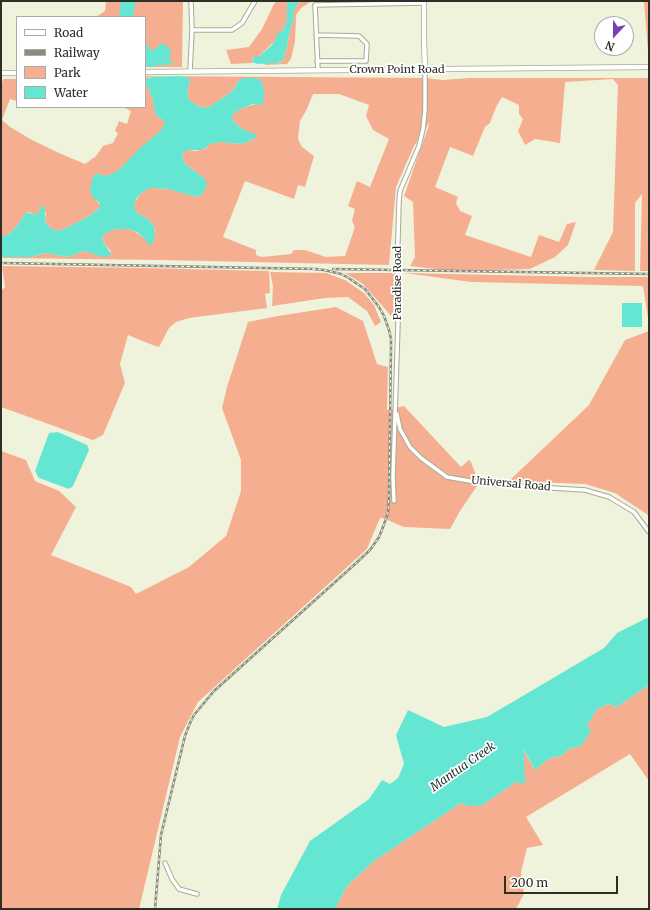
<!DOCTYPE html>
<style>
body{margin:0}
#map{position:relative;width:650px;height:910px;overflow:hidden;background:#f0f3db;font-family:Merriweather,serif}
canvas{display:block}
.frame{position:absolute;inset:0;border:2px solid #2d2e25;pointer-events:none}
.legend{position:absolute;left:16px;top:16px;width:130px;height:92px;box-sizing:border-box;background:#fff;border:1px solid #ababa8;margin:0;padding:5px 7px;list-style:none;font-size:12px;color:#2d2e25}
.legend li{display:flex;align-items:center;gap:8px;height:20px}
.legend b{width:20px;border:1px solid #ababa8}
.north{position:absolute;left:594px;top:16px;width:40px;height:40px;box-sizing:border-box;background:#fff;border:1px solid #ababa8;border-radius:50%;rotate:202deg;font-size:11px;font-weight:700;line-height:16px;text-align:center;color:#2d2e25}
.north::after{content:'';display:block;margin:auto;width:14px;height:18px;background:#763fb5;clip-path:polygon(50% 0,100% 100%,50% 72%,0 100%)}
.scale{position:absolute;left:504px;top:876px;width:114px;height:18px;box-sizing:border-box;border:2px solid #2d2e25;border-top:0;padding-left:5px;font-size:12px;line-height:14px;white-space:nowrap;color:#2d2e25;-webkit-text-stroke:3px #fff;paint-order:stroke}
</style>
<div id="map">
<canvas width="650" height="910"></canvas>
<div class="frame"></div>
<ul class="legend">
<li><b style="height:5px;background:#fff"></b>Road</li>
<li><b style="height:5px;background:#8a8c7c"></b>Railway</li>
<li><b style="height:11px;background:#f5af90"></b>Park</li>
<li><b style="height:11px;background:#64e6d2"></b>Water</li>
</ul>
<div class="north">N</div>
<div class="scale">200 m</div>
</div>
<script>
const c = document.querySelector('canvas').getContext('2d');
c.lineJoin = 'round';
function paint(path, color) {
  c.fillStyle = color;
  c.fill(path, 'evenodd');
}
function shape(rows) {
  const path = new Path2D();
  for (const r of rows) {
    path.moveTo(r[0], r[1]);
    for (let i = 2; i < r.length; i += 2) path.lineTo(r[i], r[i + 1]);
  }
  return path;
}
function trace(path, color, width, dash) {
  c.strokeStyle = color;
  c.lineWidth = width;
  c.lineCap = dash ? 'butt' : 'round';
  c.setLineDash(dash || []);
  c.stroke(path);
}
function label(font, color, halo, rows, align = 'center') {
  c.font = font + ' Merriweather,serif';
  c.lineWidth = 3.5;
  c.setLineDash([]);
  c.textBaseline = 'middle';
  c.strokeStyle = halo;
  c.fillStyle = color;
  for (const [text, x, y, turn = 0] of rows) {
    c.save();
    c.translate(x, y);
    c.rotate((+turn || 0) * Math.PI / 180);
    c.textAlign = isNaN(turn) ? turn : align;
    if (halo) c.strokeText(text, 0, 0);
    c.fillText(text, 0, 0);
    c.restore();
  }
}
paint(shape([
 [106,1,183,1,182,67,145,67,145,17,96,17,105,11],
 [276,1,289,1,287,5,287,19,285,27,281,32,279,33,275,41,258,57,253,57,252,59,253,63,231,64,226,50,249,47,262,29,273,6],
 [303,1,312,1,301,8,296,15,295,41,291,59,287,64,265,65,265,63,280,63,283,60,287,47,289,34,293,21,294,10,298,3],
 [644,1,649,1,649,64],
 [145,76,425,78,443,80,469,78,649,78,649,271,640,271,642,194,635,203,635,271,594,270,613,232,618,85,613,79,565,82,560,143,535,139,525,145,518,131,523,119,519,114,519,105,502,97,496,107,490,123,485,127,473,156,450,147,435,187,458,197,456,203,460,211,472,216,465,235,531,257,539,235,559,242,567,224,576,222,568,245,555,257,530,269,452,271,410,266,415,257,413,202,404,196,430,122,414,146,396,187,389,265,160,260,1,258,1,257,31,257,45,253,68,257,81,252,86,251,111,254,111,251,104,244,102,238,104,235,108,232,111,230,118,229,128,229,134,231,144,238,148,242,153,242,155,232,154,226,149,220,137,213,135,209,134,206,135,202,139,195,149,188,154,188,168,189,198,197,204,192,205,179,185,164,182,157,184,151,188,150,195,151,205,149,210,144,214,143,221,142,242,144,254,139,256,136,241,128,234,122,232,119,232,117,233,114,238,110,245,107,256,104,259,79,256,78,246,78,238,81,236,86,231,92,211,106,204,108,196,105,189,100,187,92,190,81,188,78,178,76,149,77,147,79,146,83,153,100,155,112,156,115,164,121,165,123,163,128,119,170,113,174,105,176,97,174,94,176,92,179,96,200,100,205,100,207,89,216,80,221,64,229,57,231,52,229,47,225,45,220,46,212,40,211,34,215,29,212,27,212,25,214,16,227,11,232,5,236,1,236,1,88,3,79,17,79,17,101,10,99,2,120,10,127,32,140,59,153,85,164,96,156,103,146,113,143,118,133,115,131,119,121,127,124,131,111,123,107,145,107],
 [313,94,339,94,369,105,366,116,373,130,389,139,370,187,357,181,348,206,355,209,352,221,355,227,345,256,326,257,305,250,294,250,291,254,262,257,256,255,256,250,223,237,245,181,294,199,298,185,305,187,314,156,302,147,298,139,300,121,306,111],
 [2,266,145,268,269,271,270,293,265,294,267,308,189,318,176,322,169,328,159,347,150,344,128,335,120,364,125,383,103,435,93,440,1,407,1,291,5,287],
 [270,272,326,273,345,280,364,293,374,305,381,322,375,326,367,311,348,297,325,298,272,306,273,286],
 [345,273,394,273,394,310,392,317,363,284],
 [404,273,591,277,649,277,649,324,643,286,471,282],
 [336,307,363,321,377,364,388,367,387,410,404,406,461,467,469,460,471,462,479,483,460,511,450,529,404,527,383,518,380,518,367,549,198,702,180,737,139,909,1,909,1,451,26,460,35,481,59,491,76,507,51,555,131,587,136,594,189,567,226,536,241,491,241,460,222,408,227,387,248,322,278,316],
 [649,331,649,516,648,515,615,493,585,484,509,481,589,405,625,340],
 [649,685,649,781,630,754,526,817,543,845,527,848,521,872,524,894,516,909,335,909,347,886,374,861,461,803,468,806,481,806,516,782,523,749,535,770,548,759,563,755,567,750,582,745,587,726,597,709,608,704,617,707]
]), '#f5af90');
paint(shape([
 [121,1,134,1,136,3,133,13,135,17,119,17],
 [289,1,303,1,298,3,294,10,293,21,289,34,287,47,283,60,281,62,277,63,258,64,254,63,252,61,253,57,258,57,271,46,275,41,276,36,277,34,284,29,287,19,287,5],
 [145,43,148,45,149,49,152,50,155,49,161,44,164,44,168,47,171,51,169,60,173,62,172,64,168,65,158,65,154,67,145,66],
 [178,76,186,77,190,79,190,81,187,92,189,100,196,105,204,108,211,106,231,92,236,86,238,81,244,78,256,78,259,79,263,84,264,89,264,97,262,105,253,104,245,107,235,112,232,117,232,119,234,122,241,128,256,135,257,136,254,139,242,144,221,142,215,143,210,144,203,150,188,150,183,153,182,157,185,164,205,179,207,183,204,192,201,195,197,197,168,189,154,188,149,188,139,195,136,199,134,206,137,213,149,220,154,226,155,236,152,245,149,245,144,238,137,232,128,229,118,229,112,230,108,232,104,235,102,238,104,244,111,253,110,255,108,256,101,257,86,251,81,252,68,257,45,253,31,257,1,257,1,236,5,236,11,232,16,227,25,214,27,212,34,215,40,211,40,206,44,207,45,209,45,220,47,225,52,229,57,231,64,229,80,221,89,216,99,208,100,205,99,202,93,198,90,191,92,179,94,176,97,174,99,174,105,176,109,175,119,170,138,150,160,131,164,126,164,121,156,115,155,112,153,100,146,83,146,79,152,77],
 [622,303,642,303,642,327,622,327],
 [58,432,87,445,89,450,73,486,69,489,39,478,35,471,49,433],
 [649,617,649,685,617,707,608,704,597,709,587,726,591,731,582,745,567,750,563,755,548,759,535,770,524,750,525,784,516,782,481,806,468,806,461,803,374,861,347,886,335,909,277,909,281,895,310,841,369,799,382,780,390,784,398,778,404,764,396,735,408,710,444,727,487,717,604,648,617,633]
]), '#64e6d2');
const street = shape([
 [192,30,232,30,242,23,255,1],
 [316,35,359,36,367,44,366,61,317,61],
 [318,70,315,5,424,3],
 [190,71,192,30,191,1],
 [397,414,400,429,410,447,421,458,447,477,487,484,585,490,609,497,634,512,649,532],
 [394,501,393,477,398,324,397,274,399,202,400,191,419,146,423,129,425,110,425,69],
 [165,863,172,879,179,889,197,894]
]);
const secondary = shape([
 [424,1,424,40,425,69],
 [145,72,649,67],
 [1,73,17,73]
]);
trace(street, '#a8aa94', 5.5);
trace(secondary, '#a8aa94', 6);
trace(street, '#fff', 3.5);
trace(secondary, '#fff', 4.5);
const rail = shape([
 [1,263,317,269],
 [333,269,649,274],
 [155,909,161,835,185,736,190,723,194,715,214,691,354,565,370,550,379,537,383,527,388,513,389,494,391,346,391,339,389,330,384,316,379,307,365,289,347,277,341,274,324,270,312,269]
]);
trace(rail, '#8a8c7c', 2.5);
trace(rail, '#fff', 1, [3]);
label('11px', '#2d2e25', '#fff', [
 ["Crown Point Road",397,70],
 ["Paradise Road",398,283,-90],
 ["Universal Road",511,484,5]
]);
label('italic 12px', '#1e3430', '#fff', [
 ["Mantua Creek",463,767,-35]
]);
</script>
